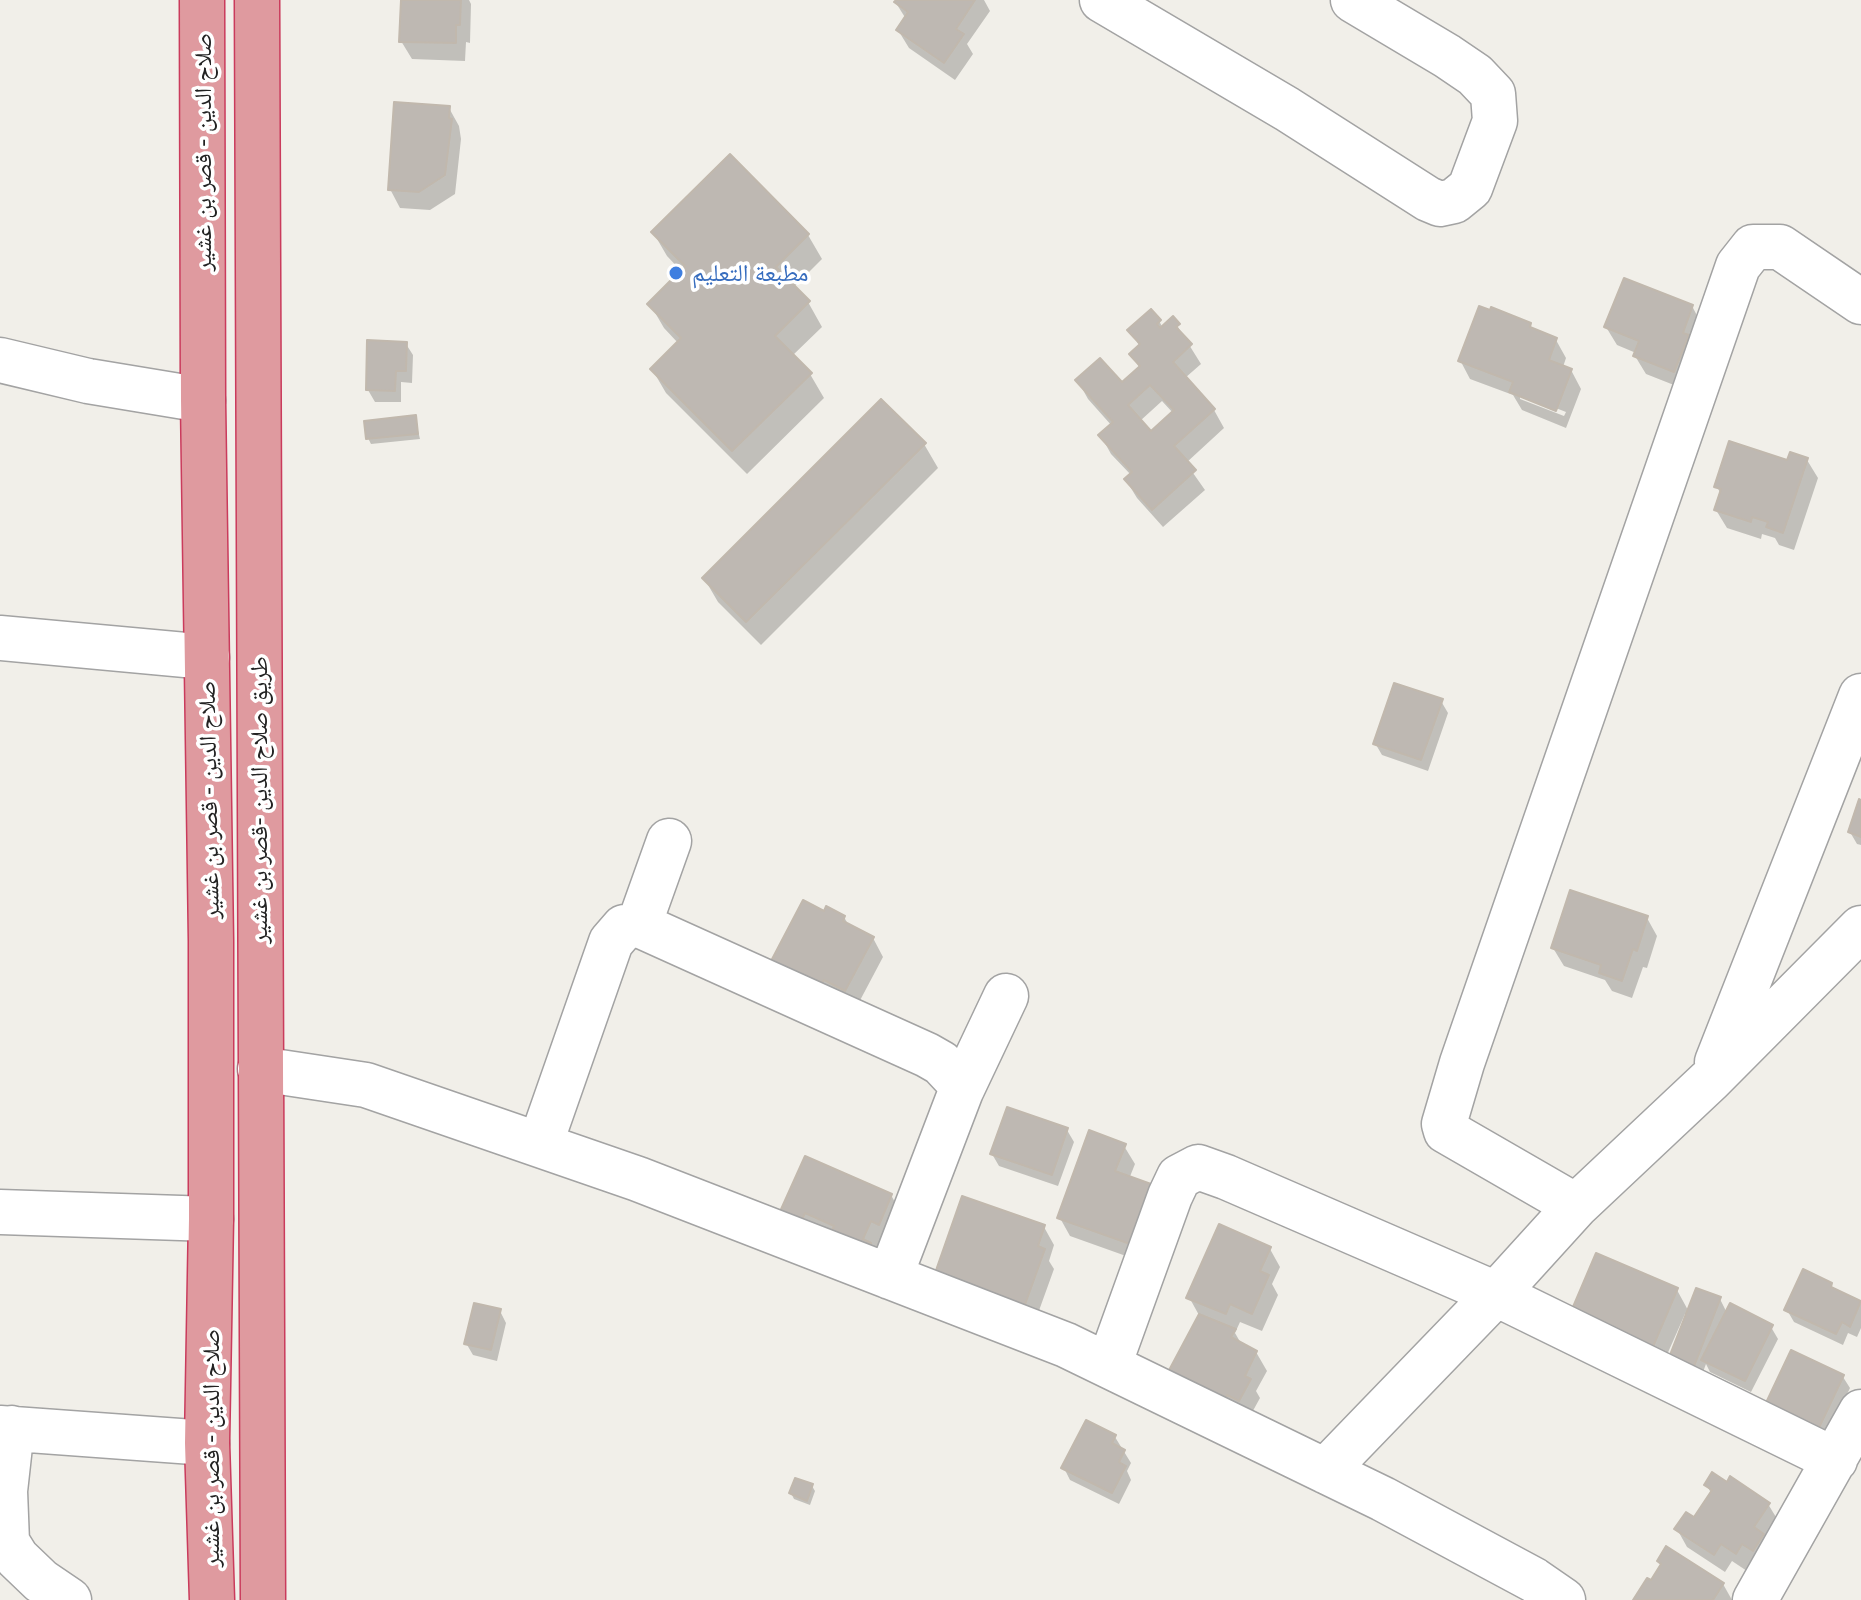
<!DOCTYPE html>
<meta charset="utf-8">
<style>
body{margin:0}
canvas{display:block;background:#f1efe9}
</style>
<canvas width="1861" height="1600"></canvas>
<script>
const c = document.querySelector('canvas').getContext('2d');
c.lineJoin = 'round';
function paint(path, color) {
  c.fillStyle = color;
  c.fill(path, 'evenodd');
}
function shape(rows) {
  const path = new Path2D();
  for (const r of rows) {
    path.moveTo(r[0], r[1]);
    for (let i = 2; i < r.length; i += 2) path.lineTo(r[i], r[i + 1]);
  }
  return path;
}
function trace(path, color, width, dash) {
  c.strokeStyle = color;
  c.lineWidth = width;
  c.lineCap = dash ? 'butt' : 'round';
  c.setLineDash(dash || []);
  c.stroke(path);
}
function label(font, color, halo, rows, align = 'center') {
  c.font = font + ' Lato,"Noto Naskh Arabic",sans-serif';
  c.lineWidth = 7;
  c.setLineDash([]);
  c.textBaseline = 'middle';
  c.strokeStyle = halo;
  c.fillStyle = color;
  for (const [text, x, y, turn = 0] of rows) {
    c.save();
    c.translate(x, y);
    c.rotate((+turn || 0) * Math.PI / 180);
    c.textAlign = isNaN(turn) ? turn : align;
    if (halo) c.strokeText(text, 0, 0);
    c.fillText(text, 0, 0);
    c.restore();
  }
}
paint(shape([
 [403,0,469,0,471,4,470,43,466,42,465,61,412,59,401,41],
 [898,0,984,0,990,11,967,44,973,54,955,80,909,48,898,30,906,19,896,3],
 [449,108,459,126,461,139,455,194,430,210,400,208,390,189],
 [653,232,808,235,822,259,794,287,808,302,822,327,792,356,810,374,824,398,747,474,666,393,652,369,678,343,664,328,650,304,682,272,667,256],
 [1692,306,1702,325,1684,389,1646,374,1635,356,1636,353,1617,345,1606,327],
 [1173,319,1201,364,1185,378,1214,410,1224,428,1186,463,1205,490,1163,527,1137,498,1126,480,1131,475,1111,454,1101,436,1112,426,1088,399,1078,381,1122,385,1140,369,1132,355,1140,347,1130,330,1159,321,1163,328],
 [1162,401,1173,413,1151,433,1140,421],
 [1530,325,1534,331,1556,340,1566,358,1563,367,1571,370,1581,389,1566,428,1522,410,1513,395,1470,379,1460,360],
 [1520,394,1566,412,1564,416,1520,399],
 [406,344,413,355,412,383,401,382,401,402,375,402,368,390],
 [415,418,420,439,371,444,368,438],
 [924,444,938,468,761,645,718,602,704,578],
 [1807,460,1818,478,1794,550,1779,545,1775,538,1762,534,1761,539,1727,528,1716,510,1721,494,1717,487,1788,463],
 [1441,701,1448,713,1428,771,1382,755,1375,743],
 [1861,802,1861,845,1857,844,1850,832],
 [824,914,844,917,849,926,873,938,883,957,856,1008,783,981],
 [1647,918,1657,936,1647,968,1643,967,1632,998,1612,991,1605,980,1564,966,1553,948],
 [1067,1130,1074,1142,1058,1186,999,1166,992,1154],
 [1124,1146,1135,1164,1129,1179,1150,1186,1160,1204,1140,1261,1070,1236,1060,1218],
 [891,1195,901,1213,889,1242,881,1238,874,1253,781,1216],
 [1044,1227,1054,1245,1049,1261,1054,1269,1032,1330,998,1318],
 [1270,1249,1280,1267,1272,1284,1278,1295,1262,1331,1240,1322,1235,1333,1242,1345,1256,1352,1267,1371,1256,1391,1260,1398,1249,1418,1180,1393,1200,1317,1189,1297],
 [1831,1285,1835,1291,1861,1304,1861,1328,1857,1337,1848,1333,1843,1345,1794,1322,1787,1310],
 [1677,1290,1689,1312,1720,1299,1727,1313,1771,1327,1778,1339,1751,1392,1710,1372,1706,1364,1700,1380,1678,1371,1688,1315,1685,1314,1662,1366,1582,1332],
 [500,1311,506,1323,497,1361,473,1355,466,1343],
 [1843,1377,1850,1388,1824,1443,1773,1418],
 [1115,1437,1131,1463,1127,1471,1131,1480,1119,1504,1070,1480,1064,1468],
 [1727,1484,1768,1504,1779,1522,1747,1571,1732,1561,1725,1572,1687,1547,1677,1529,1695,1520,1712,1494,1706,1485],
 [812,1486,815,1491,810,1505,794,1499,791,1493],
 [1659,1561,1723,1584,1732,1600,1635,1600,1652,1583,1662,1566]
]), '#0003');
const building = shape([
 [401,0,461,0,460,25,456,25,456,43,399,42,401,0],
 [896,0,975,0,956,29,964,34,944,63,896,30,908,12,894,2,896,0],
 [394,102,450,106,449,118,452,119,445,175,419,192,388,190,394,102],
 [730,154,809,234,776,267,810,301,775,336,812,373,732,451,650,369,681,338,647,304,685,266,651,232,730,154],
 [1624,278,1693,305,1683,333,1689,335,1674,372,1633,356,1639,341,1604,327,1624,278],
 [1479,306,1490,310,1491,307,1531,323,1530,327,1557,338,1549,360,1572,369,1556,411,1509,392,1513,382,1458,361,1479,306],
 [1151,309,1161,320,1157,324,1160,328,1173,316,1180,324,1176,327,1192,344,1173,362,1215,409,1174,446,1196,470,1152,510,1124,479,1132,472,1098,435,1113,422,1075,380,1100,358,1122,382,1140,366,1129,354,1140,344,1127,330,1151,309],
 [1150,385,1174,410,1151,431,1128,405,1150,385],
 [367,340,407,342,406,371,396,371,395,391,366,390,367,340],
 [881,399,926,443,746,622,702,578,881,399],
 [416,415,418,434,366,439,364,421,416,415],
 [1729,441,1787,460,1790,452,1808,458,1783,533,1766,527,1768,522,1752,517,1751,522,1714,510,1721,489,1714,487,1729,441],
 [1394,683,1443,699,1421,760,1373,744,1394,683],
 [1859,799,1861,800,1861,837,1848,832,1859,799],
 [1570,890,1648,916,1637,951,1633,949,1622,981,1599,973,1601,965,1551,948,1570,890],
 [803,900,824,911,826,906,845,916,843,921,874,937,845,991,824,980,819,988,770,963,803,900],
 [1007,1107,1068,1128,1052,1175,990,1154,1007,1107],
 [1089,1130,1126,1144,1115,1171,1151,1184,1130,1244,1057,1218,1089,1130],
 [805,1156,892,1194,879,1225,871,1221,863,1239,871,1243,866,1254,828,1238,834,1226,805,1213,799,1226,778,1216,805,1156],
 [962,1196,1045,1225,1038,1246,1045,1249,1022,1313,934,1276,962,1196],
 [1219,1224,1271,1247,1260,1271,1269,1275,1252,1314,1230,1304,1226,1314,1186,1298,1219,1224],
 [1596,1253,1678,1288,1652,1349,1570,1314,1596,1253],
 [1803,1269,1832,1283,1831,1287,1861,1301,1850,1327,1842,1322,1836,1334,1784,1310,1803,1269],
 [1696,1288,1721,1297,1693,1369,1668,1360,1696,1288],
 [474,1303,501,1309,491,1350,464,1344,474,1303],
 [1730,1303,1773,1325,1745,1381,1701,1360,1730,1303],
 [1199,1314,1236,1329,1231,1337,1257,1351,1245,1376,1251,1379,1239,1401,1227,1395,1223,1403,1167,1374,1199,1314],
 [1791,1350,1844,1375,1817,1432,1764,1407,1791,1350],
 [1086,1420,1116,1435,1112,1443,1125,1450,1119,1462,1126,1466,1112,1493,1061,1468,1086,1420],
 [1712,1472,1727,1482,1730,1476,1770,1503,1754,1527,1764,1534,1753,1551,1742,1544,1736,1554,1721,1544,1714,1555,1674,1529,1686,1512,1694,1517,1712,1490,1704,1485,1712,1472],
 [795,1478,813,1484,807,1501,789,1493,795,1478],
 [1666,1546,1724,1583,1713,1600,1633,1600,1647,1578,1651,1580,1661,1564,1657,1561,1666,1546]
]);
paint(building, '#beb8b2');
trace(building, '#c1b8ad', 2);
const minor = shape([
 [1102,0,1287,109,1428,199,1440,204,1454,201,1470,188,1495,121,1493,94,1475,75,1447,56,1353,0],
 [0,360,88,381,203,400],
 [0,638,207,657],
 [639,925,669,841],
 [1717,1062,1861,696],
 [260,1069,366,1085,638,1179,1066,1345,1383,1499,1534,1580,1563,1600],
 [961,1091,1006,996],
 [540,1145,611,942,624,927,639,925,927,1055,941,1063,956,1079,961,1091,890,1277],
 [1576,1206,1446,1131,1444,1124,1462,1063,1738,266,1753,247,1780,247,1861,302],
 [0,1212,211,1219],
 [1109,1365,1170,1196,1179,1177,1198,1167,1226,1177,1496,1294,1835,1460],
 [0,1428,207,1443],
 [12,1428,5,1491,7,1542,17,1558,41,1581,69,1600],
 [1325,1471,1496,1294,1576,1206,1710,1080,1861,928],
 [1755,1600,1861,1412]
]);
const highway = shape([
 [202,0,203,400,211,941,211,1219,207,1443,212,1600],
 [257,0,263,1600]
]);
trace(minor, '#a3a3a3', 47);
trace(highway, '#ca3b5c', 47);
trace(minor, '#fff', 44);
trace(highway, '#df9a9f', 44);
for (const [x, y, r, color] of [
 [676,273,8,"#3f7fe0"]
]) {
  const dot = new Path2D();
  dot.arc(x, y, r, 0, 2 * Math.PI);
  c.fillStyle = color;
  c.fill(dot);
  trace(dot, '#fff', 3);
}
label('24px', '#222', '#fff', [
 ["صلاح الدين - قصر بن غشير",203,152,-90],
 ["صلاح الدين - قصر بن غشير",209,800,-91],
 ["طريق صلاح الدين -قصر بن غشير",259,800,-90],
 ["صلاح الدين - قصر بن غشير",211,1448,-90]
]);
label('24px', '#366cbe', '#fff', [
 ["مطبعة التعليم",692,273]
], 'left');
</script>
